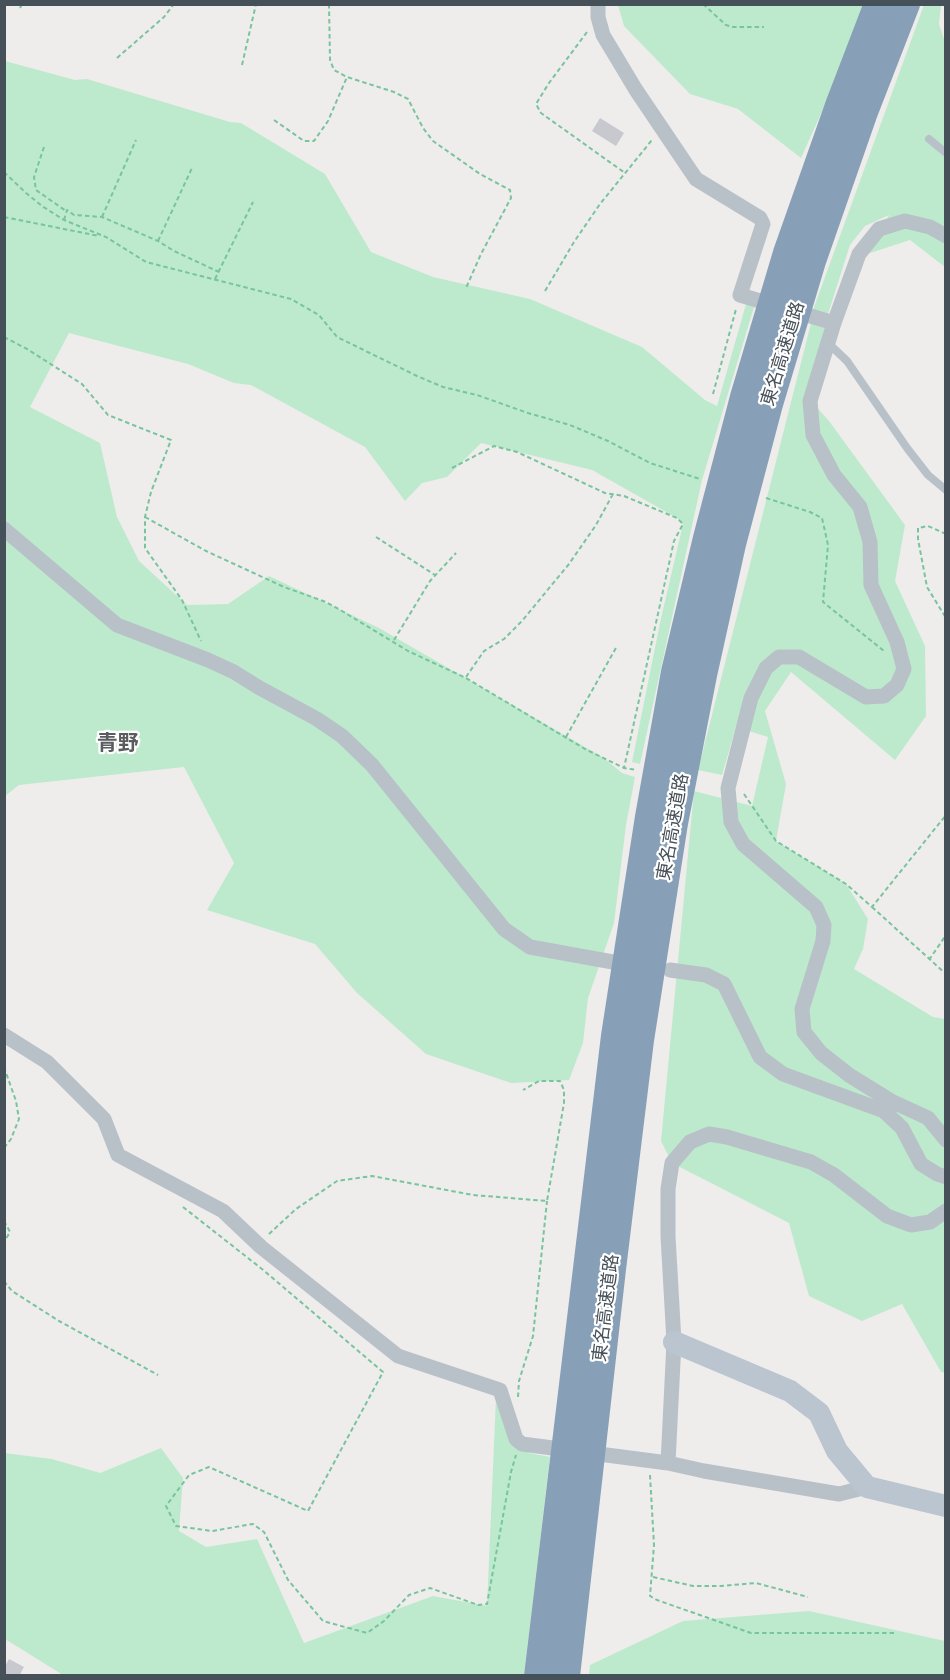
<!DOCTYPE html>
<meta charset="utf-8">
<style>
body{margin:0}
#map{position:relative;width:950px;height:1680px;overflow:hidden;background:#efecec;font-family:"Sofia Sans Condensed",sans-serif}
canvas{display:block}
.frame{position:absolute;inset:0;border:6px solid #465058;pointer-events:none}
</style>
<div id="map">
<canvas width="950" height="1680"></canvas>
<div class="frame"></div>
</div>
<script>
const c = document.querySelector('canvas').getContext('2d');
c.lineJoin = 'round';
function paint(path, color) {
  c.fillStyle = color;
  c.fill(path, 'evenodd');
}
function shape(rows) {
  const path = new Path2D();
  for (const r of rows) {
    path.moveTo(r[0], r[1]);
    for (let i = 2; i < r.length; i += 2) path.lineTo(r[i], r[i + 1]);
  }
  return path;
}
function trace(path, color, width, dash) {
  c.strokeStyle = color;
  c.lineWidth = width;
  c.lineCap = dash ? 'butt' : 'round';
  c.setLineDash(dash || []);
  c.stroke(path);
}
function label(font, color, halo, rows, align = 'center') {
  c.font = font + ' "Sofia Sans Condensed","Noto Sans JP",sans-serif';
  c.lineWidth = 4.5;
  c.setLineDash([]);
  c.textBaseline = 'middle';
  c.strokeStyle = halo;
  c.fillStyle = color;
  for (const [text, x, y, turn = 0] of rows) {
    c.save();
    c.translate(x, y);
    c.rotate((+turn || 0) * Math.PI / 180);
    c.textAlign = isNaN(turn) ? turn : align;
    if (halo) c.strokeText(text, 0, 0);
    c.fillText(text, 0, 0);
    c.restore();
  }
}
paint(shape([
 [618,5,870,5,801,158,738,109,690,94,624,26],
 [924,5,941,5,939,24,946,45,945,267,910,240,867,254,889,215,865,226,850,245,828,314,813,310],
 [5,61,75,80,87,79,230,122,241,123,325,174,371,252,433,277,530,299,642,347,705,400,717,406,746,304,754,307,702,480,640,764,632,762,660,623,683,524,677,518,592,470,481,443,447,477,422,483,405,501,365,447,251,385,234,383,188,364,69,333,30,407,100,443,117,517,139,561,187,605,228,604,269,576,379,628,604,758,622,773,635,777,626,825,614,923,588,998,583,1043,569,1080,511,1083,426,1054,357,993,315,944,207,910,234,863,184,767,19,785,5,796],
 [811,323,825,328,806,395,829,421,905,525,895,581,925,646,926,716,895,760,791,672,765,711,786,784,776,841,846,884,868,919,863,949,854,969,933,1017,945,1019,945,1373,941,1372,902,1304,862,1321,809,1296,789,1223,672,1163,661,1141,694,791,752,806,768,737,736,727,722,775,698,770],
 [496,1398,529,1453,550,1457,524,1675,63,1675,5,1639,4,1453,52,1459,100,1473,161,1448,183,1478,179,1531,206,1547,257,1539,304,1643,433,1596,487,1606],
 [809,1611,945,1641,945,1675,589,1675,590,1665,683,1621]
]), '#bdeacd');
paint(shape([
 [600,118,624,133,616,146,592,131],
 [9,1659,24,1667,19,1676,4,1676,4,1668]
]), '#c7c9cf');
trace(shape([
 [329,4,330,60,334,70,347,77,394,92,408,99,423,128,433,141,480,174,510,190,511,198,481,254,466,288],
 [703,4,726,25,733,27,764,27],
 [20,8,22,4],
 [587,32,549,83,536,104,541,113,625,173],
 [117,58,164,17,174,4],
 [242,65,256,4],
 [274,120,304,141,314,141,328,121,347,77],
 [44,147,34,177,36,190,66,211],
 [4,172,26,193,42,206,64,220,106,237,146,262,291,299,319,315,337,337,417,376,443,387,477,395,528,413,570,425,608,441,650,463,700,479],
 [4,217,99,236],
 [102,217,136,140],
 [64,220,67,210,74,215,102,217,158,241,174,251,219,272],
 [158,241,192,168],
 [215,279,253,202],
 [545,291,574,242,600,204,652,140],
 [4,337,27,349,82,384,108,415,171,440,151,492,145,517,145,548,182,600,201,641],
 [713,394,736,309],
 [452,468,494,446,517,452,605,493,624,496,677,518,683,524,674,541,624,768],
 [766,498,810,512,822,518,828,545,823,602,884,651],
 [145,517,206,551,284,587,326,602,342,611,408,651,466,678,585,749,624,768,637,770],
 [946,534,928,526,918,528,918,539,927,587,946,618],
 [376,537,435,575],
 [394,640,430,581,456,553],
 [466,677,484,651,504,639,522,621,569,564,596,525,613,494],
 [566,737,617,646],
 [744,794,776,841,846,884,872,907,946,815],
 [872,907,946,974],
 [929,960,946,935],
 [4,1067,16,1101,19,1119,11,1139,4,1148],
 [183,1207,262,1269,383,1372,308,1511,209,1467,189,1475,166,1506,176,1526,212,1531,253,1524,264,1532,288,1580,323,1621,367,1633,384,1621,409,1595,430,1588,478,1605,487,1604,511,1472,516,1455],
 [4,1221,10,1232,4,1242],
 [269,1234,296,1209,337,1181,372,1176,473,1195,547,1201,564,1103,564,1090,560,1081,539,1081,523,1090],
 [4,1281,12,1291,59,1321,158,1375],
 [518,1397,519,1381,533,1336,547,1201],
 [650,1475,654,1545,650,1596,657,1600,751,1633,895,1633],
 [653,1577,693,1586,721,1586,756,1583,808,1597]
]), '#78c49d', 2, [4.5, 3]);
trace(shape([
 [929,139,946,153],
 [829,344,847,361,907,448,928,475,946,490]
]), '#b9c1c8', 8);
trace(shape([
 [598,4,598,17,603,35,636,90,696,179,760,218,763,224,740,295,834,323],
 [946,236,930,227,905,221,879,229,859,254,834,323,810,401,813,435,834,475,860,507,870,542,871,585,897,642,904,669,897,685,884,696,866,697,799,657,779,657,766,668,751,698,728,788,731,822,743,844,816,907,824,925,823,941,802,1009,804,1032,821,1053,849,1075,891,1101,928,1118,946,1140],
 [4,529,117,625,208,660,234,672,258,687,317,719,342,736,372,765,504,929,530,947,613,962],
 [670,970,706,975,724,984,760,1057,783,1074,884,1111,902,1128,921,1164,937,1174,946,1177],
 [4,1035,47,1062,104,1119,118,1155,223,1211,261,1247,398,1356,500,1390,516,1439,522,1444,668,1463,704,1471,839,1494,867,1487],
 [668,1463,674,1342,668,1236,668,1189,672,1163,690,1142,709,1134,727,1137,811,1162,834,1175,887,1216,911,1225,930,1222,946,1211]
]), '#b9c1c8', 15);
trace(shape([
 [674,1342,790,1391,819,1413,837,1451,867,1487,946,1506]
]), '#bbc5cf', 22);
trace(shape([
 [538,1676,615,1036,649,817,675,672,707,538,744,397,787,253,840,103,878,4],
 [566,1676,612,1269,640,1040,674,823,703,675,732,544,769,404,812,261,864,112,906,4]
]), '#88a0b7', 28);
label('18px', '#465058', '#fff', [
 ["東名高速道路",784,354,-73],
 ["東名高速道路",674,827,-80],
 ["東名高速道路",607,1308,-83]
]);
label('bold 21px', '#5a5d60', '#fff', [
 ["青野",118,745]
]);
</script>
